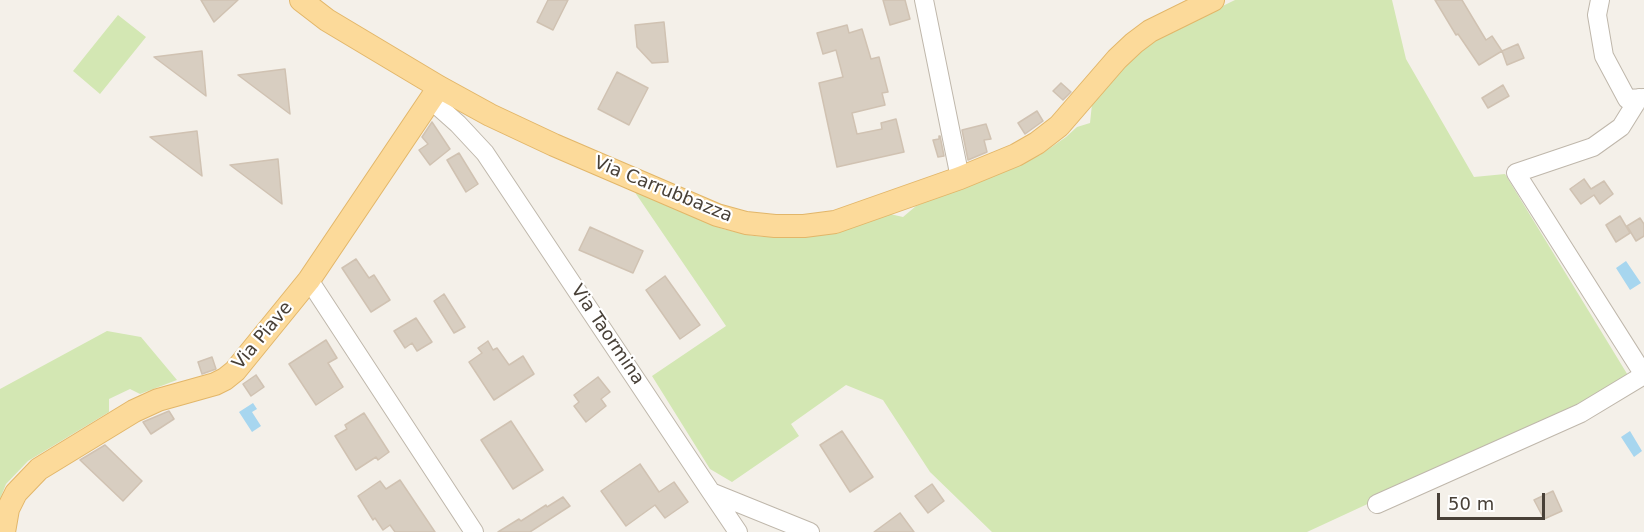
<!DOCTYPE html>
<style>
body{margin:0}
#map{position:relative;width:1644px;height:532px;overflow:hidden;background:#f4f0e9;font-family:"DejaVu Sans",sans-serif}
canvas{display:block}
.scale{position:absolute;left:1437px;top:493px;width:108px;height:27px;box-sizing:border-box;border:3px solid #484037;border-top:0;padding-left:8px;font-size:18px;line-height:21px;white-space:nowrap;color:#484037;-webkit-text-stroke:4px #fff;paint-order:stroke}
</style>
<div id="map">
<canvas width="1644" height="532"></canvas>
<div class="scale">50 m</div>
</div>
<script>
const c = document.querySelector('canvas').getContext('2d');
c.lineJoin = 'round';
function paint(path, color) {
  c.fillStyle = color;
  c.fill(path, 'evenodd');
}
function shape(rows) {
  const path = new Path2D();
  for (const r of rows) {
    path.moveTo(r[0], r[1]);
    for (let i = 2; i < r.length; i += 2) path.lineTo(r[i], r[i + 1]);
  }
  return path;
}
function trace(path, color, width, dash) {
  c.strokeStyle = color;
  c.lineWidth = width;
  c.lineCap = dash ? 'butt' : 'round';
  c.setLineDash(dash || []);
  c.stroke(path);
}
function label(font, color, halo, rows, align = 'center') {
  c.font = font + ' "DejaVu Sans",sans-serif';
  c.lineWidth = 4.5;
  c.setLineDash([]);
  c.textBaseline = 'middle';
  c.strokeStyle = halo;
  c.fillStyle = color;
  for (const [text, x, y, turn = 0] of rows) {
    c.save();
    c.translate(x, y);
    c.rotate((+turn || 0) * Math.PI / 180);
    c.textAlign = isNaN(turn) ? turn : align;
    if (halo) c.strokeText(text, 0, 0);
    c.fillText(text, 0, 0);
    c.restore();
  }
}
paint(shape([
 [1235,0,1392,0,1406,59,1474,177,1505,174,1629,377,1575,408,1307,532,992,532,930,472,883,400,846,385,791,424,799,436,732,482,710,469,652,376,726,326,634,191,723,229,754,236,792,238,823,233,890,214,903,217,916,206,1040,155,1066,137,1077,127,1090,123,1092,104,1135,53,1161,36],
 [118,15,146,37,100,94,73,71],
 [107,331,141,337,177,380,140,394,130,389,109,399,109,412,28,461,6,484,0,499,0,389]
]), '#d3e7b3');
paint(shape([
 [1626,261,1641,283,1630,290,1616,268],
 [253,403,257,409,252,412,261,426,252,432,239,412],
 [1630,431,1642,451,1634,457,1621,437]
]), '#a7d6ef');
const building = shape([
 [201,0,238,0,214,22,201,0],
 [548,0,568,0,553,30,537,22,548,0],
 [883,0,905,0,910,19,890,25,883,0],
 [1435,0,1462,0,1486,40,1492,36,1502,51,1479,65,1458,34,1456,35,1435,0],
 [664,22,668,62,652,63,637,47,635,25,664,22],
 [847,25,849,33,862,29,871,59,879,57,888,92,882,93,885,105,852,113,857,134,882,129,881,123,896,119,904,152,837,167,819,83,843,77,836,50,823,54,817,33,847,25],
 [1518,44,1524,58,1507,65,1502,51,1518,44],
 [202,51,206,96,154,57,202,51],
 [285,69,290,114,238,75,285,69],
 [617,72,648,88,629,125,598,109,617,72],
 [1061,83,1071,92,1063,100,1053,91,1061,83],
 [1503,85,1509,96,1488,108,1482,98,1503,85],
 [1037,111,1043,121,1025,134,1018,123,1037,111],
 [432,122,450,149,430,165,419,150,428,144,422,137,432,122],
 [986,124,991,139,984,140,987,152,968,160,962,130,986,124],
 [197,131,202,176,150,137,197,131],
 [939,136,940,136,944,156,938,157,933,140,939,139,939,136],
 [459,153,478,184,466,192,447,160,459,153],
 [278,159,282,204,230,165,278,159],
 [1584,179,1591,189,1604,181,1613,194,1600,204,1594,195,1581,204,1570,189,1584,179],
 [1620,216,1630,233,1616,242,1606,225,1620,216],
 [1640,218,1644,224,1644,236,1636,241,1627,226,1640,218],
 [590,227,643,251,633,273,579,250,590,227],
 [356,259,369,278,374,275,390,300,371,312,342,268,356,259],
 [665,276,700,325,680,339,646,290,665,276],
 [444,294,465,327,454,333,434,301,444,294],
 [416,318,432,342,417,351,412,343,405,348,394,331,416,318],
 [326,340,337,358,328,363,343,387,316,405,289,364,326,340],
 [488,341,493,350,497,348,509,365,523,356,534,374,494,400,469,362,482,353,478,348,488,341],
 [212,357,216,369,202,374,198,362,212,357],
 [256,375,264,387,251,396,243,384,256,375],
 [598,377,610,392,601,399,606,406,586,422,574,406,579,402,574,395,598,377],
 [169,411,174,419,151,434,143,422,169,411],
 [364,413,389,452,378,460,376,457,356,470,335,436,347,429,345,425,364,413],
 [511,421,543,470,513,489,481,440,511,421],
 [842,431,873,477,850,492,820,445,842,431],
 [105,445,142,481,123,501,80,460,105,445],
 [640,464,659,492,674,482,688,502,665,518,655,505,626,526,601,491,640,464],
 [400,480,435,532,395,532,390,525,383,530,375,518,373,520,358,496,380,481,386,489,400,480],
 [932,484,944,501,928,513,915,496,932,484],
 [1553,491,1562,511,1544,519,1534,500,1553,491],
 [563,497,570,506,530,532,498,532,519,519,521,521,546,505,547,507,563,497],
 [900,513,914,532,874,532,900,513]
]);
paint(building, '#d8cec1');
trace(building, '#d0c2b2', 1.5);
const minor = shape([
 [924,0,960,178],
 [1600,0,1597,15,1604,56,1627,99,1644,98],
 [431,100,458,124,485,153,711,492,810,532],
 [309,280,474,532],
 [711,492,738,532],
 [1377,504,1581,413,1644,375,1516,173,1593,147,1621,127,1639,98]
]);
const major = shape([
 [301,0,327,20,439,87,490,115,554,145,717,215,746,223,775,226,804,226,835,222,960,178,1016,155,1037,143,1059,126,1117,59,1134,43,1150,31,1213,0],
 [4,532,8,509,16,493,39,469,134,411,158,400,215,384,225,379,235,371,309,280,439,87]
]);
trace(minor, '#bfb7ab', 20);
trace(major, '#e2b669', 24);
trace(minor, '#fff', 18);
trace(major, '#fcda9a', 22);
label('18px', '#484037', '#fff', [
 ["Via Carrubbazza",663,190,22],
 ["Via Taormina",607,335,56],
 ["Via Piave",263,336,-50]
]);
</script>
